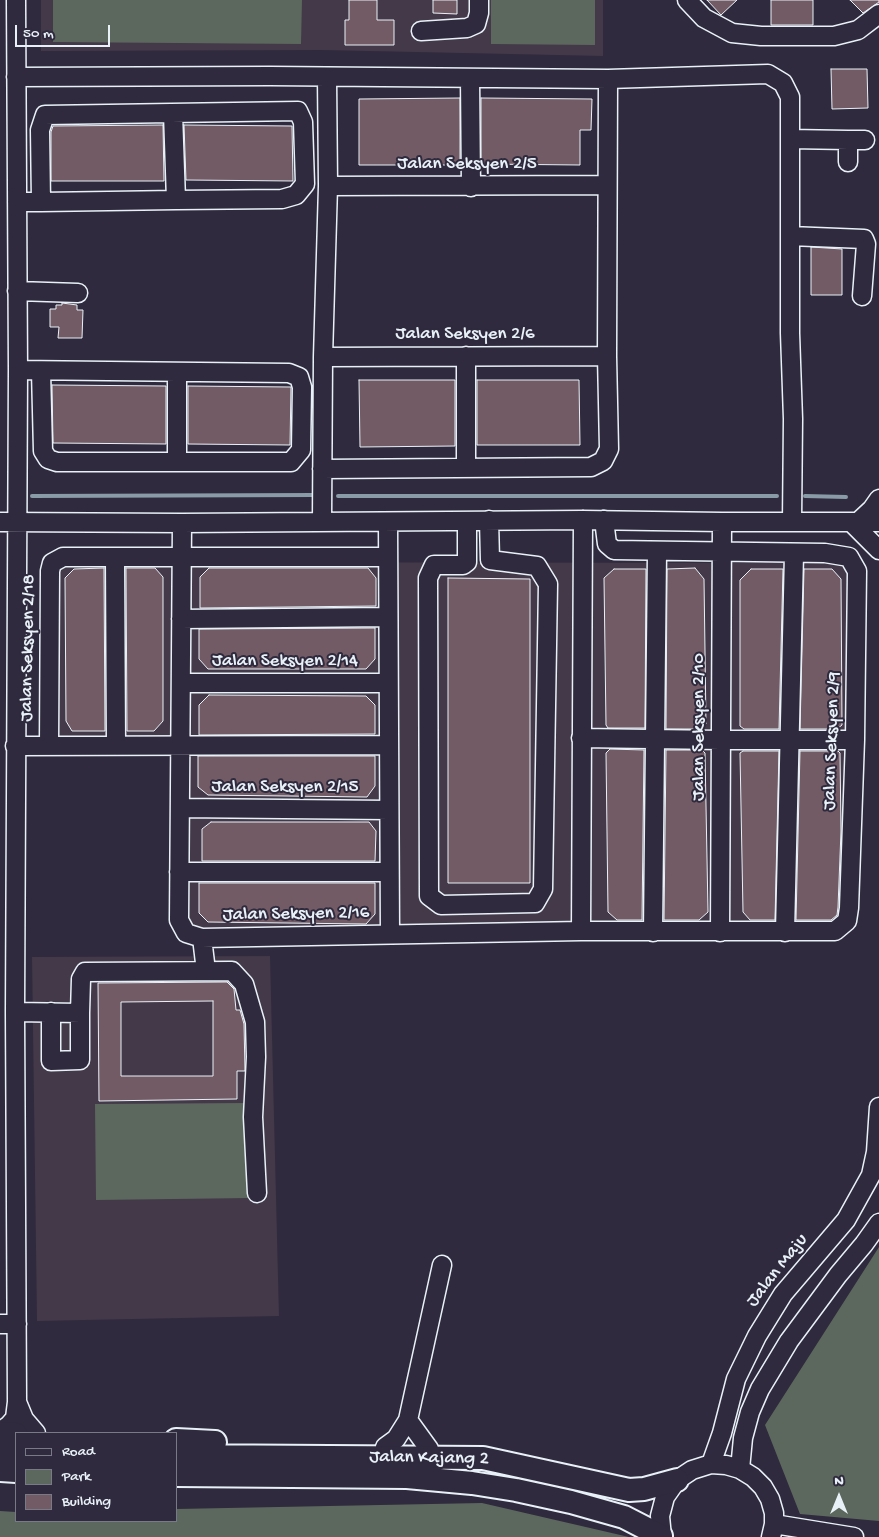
<!DOCTYPE html>
<style>
body{margin:0}
#map{position:relative;width:879px;height:1537px;overflow:hidden;background:#2f2a3d;font-family:"Gochi Hand",sans-serif}
canvas{display:block}
.legend{position:absolute;left:15px;top:1432px;width:162px;height:90px;box-sizing:border-box;background:#2f2a3d;border:1px solid #797a88;margin:0;padding:6px 9px;list-style:none;font-size:15px;color:#e8f1f8}
.legend li{display:flex;align-items:center;gap:10px;height:25px}
.legend b{width:25px;border:1px solid #797a88}
.north{position:absolute;left:814px;top:1472px;width:50px;height:50px;-webkit-text-stroke:4px #2f2a3d;paint-order:stroke;rotate:0deg;font-size:14px;font-weight:700;line-height:20px;text-align:center;color:#e8f1f8}
.north::after{content:'';display:block;margin:auto;width:18px;height:22px;background:#e8f1f8;clip-path:polygon(50% 0,100% 100%,50% 72%,0 100%)}
.scale{position:absolute;left:15px;top:25px;width:95px;height:22px;box-sizing:border-box;border:2px solid #e8f1f8;border-top:0;padding-left:6px;font-size:15px;line-height:18px;white-space:nowrap;color:#e8f1f8;-webkit-text-stroke:4px #2f2a3d;paint-order:stroke}
</style>
<div id="map">
<canvas width="879" height="1537"></canvas>
<ul class="legend">
<li><b style="height:6px;background:#2f2a3d"></b>Road</li>
<li><b style="height:14px;background:#5c685d"></b>Park</li>
<li><b style="height:14px;background:#735b65"></b>Building</li>
</ul>
<div class="north">N</div>
<div class="scale">50 m</div>
</div>
<script>
const c = document.querySelector('canvas').getContext('2d');
c.lineJoin = 'round';
function paint(path, color) {
  c.fillStyle = color;
  c.fill(path, 'evenodd');
}
function shape(rows) {
  const path = new Path2D();
  for (const r of rows) {
    path.moveTo(r[0], r[1]);
    for (let i = 2; i < r.length; i += 2) path.lineTo(r[i], r[i + 1]);
  }
  return path;
}
function trace(path, color, width, dash) {
  c.strokeStyle = color;
  c.lineWidth = width;
  c.lineCap = dash ? 'butt' : 'round';
  c.setLineDash(dash || []);
  c.stroke(path);
}
function label(font, color, halo, rows, align = 'center') {
  c.font = font + ' "Gochi Hand",sans-serif';
  c.lineWidth = 4;
  c.setLineDash([]);
  c.textBaseline = 'middle';
  c.strokeStyle = halo;
  c.fillStyle = color;
  for (const [text, x, y, turn = 0] of rows) {
    c.save();
    c.translate(x, y);
    c.rotate((+turn || 0) * Math.PI / 180);
    c.textAlign = isNaN(turn) ? turn : align;
    if (halo) c.strokeText(text, 0, 0);
    c.fillText(text, 0, 0);
    c.restore();
  }
}
paint(shape([
 [41,0,603,0,603,56,321,50,41,51],
 [67,562,846,563,852,573,845,908,835,926,205,932,188,928,185,741,55,740,57,566],
 [270,956,279,1316,37,1321,32,957]
]), '#433949');
paint(shape([
 [53,0,302,0,301,44,53,42],
 [491,0,595,0,595,45,491,44],
 [250,1103,250,1198,96,1200,95,1104],
 [879,1247,879,1521,800,1514,765,1425],
 [482,1503,629,1537,0,1537,0,1511,16,1512,16,1521,176,1521,176,1509]
]), '#5c685d');
trace(shape([
 [32,496,315,495],
 [338,496,777,496],
 [805,496,846,497]
]), '#899ba6', 4);
const building = shape([
 [349,0,377,0,377,20,394,20,394,45,345,45,345,20,349,20,349,0],
 [433,0,457,0,457,14,433,13,433,0],
 [707,0,737,0,721,15,707,0],
 [771,0,813,0,813,25,771,25,771,0],
 [850,0,879,0,879,2,863,13,850,0],
 [831,69,867,69,868,108,832,109,831,69],
 [460,98,460,165,359,165,359,99,460,98],
 [481,98,592,99,591,130,580,130,580,165,481,164,481,98],
 [163,125,164,181,51,181,51,132,53,126,163,125],
 [184,125,292,126,293,181,186,180,184,125],
 [811,247,842,249,842,295,811,295,811,247],
 [62,303,77,305,77,310,83,310,82,338,58,338,59,327,50,327,50,309,56,309,56,305,62,305,62,303],
 [359,380,455,380,455,446,360,447,359,380],
 [477,380,579,380,580,445,477,445,477,380],
 [52,385,166,386,166,444,53,443,52,385],
 [188,386,291,387,290,445,188,444,188,386],
 [104,568,105,731,72,731,66,721,65,578,74,569,104,568],
 [126,568,155,568,163,577,163,721,154,731,127,731,126,568],
 [209,568,368,568,376,578,376,606,200,608,200,577,209,568],
 [695,568,704,579,706,724,701,729,666,729,667,569,695,568],
 [614,569,646,569,645,728,608,728,606,725,604,578,614,569],
 [751,569,783,569,779,729,744,729,740,726,740,580,751,569],
 [804,569,832,569,841,579,842,725,837,729,800,729,804,569],
 [448,578,530,579,530,883,448,883,448,578],
 [375,628,375,659,366,669,208,669,199,659,199,629,375,628],
 [209,695,366,696,375,705,375,734,199,735,199,705,209,695],
 [610,749,644,750,642,920,617,920,608,912,606,753,610,749],
 [666,750,702,750,705,753,708,912,699,920,664,920,666,750],
 [743,751,779,751,775,920,750,920,743,912,740,753,743,751],
 [800,751,838,751,840,753,841,831,838,907,837,915,831,920,796,920,800,751],
 [198,756,375,756,375,786,367,797,208,795,198,787,198,756],
 [211,822,369,822,376,831,375,861,202,861,202,829,211,822],
 [199,883,375,883,375,914,366,924,208,922,199,913,199,883],
 [227,982,234,989,236,1010,240,1010,244,1024,245,1071,237,1071,237,1099,99,1101,98,983,227,982],
 [213,1001,213,1076,121,1076,121,1002,213,1001]
]);
paint(building, '#735b65');
trace(building, '#e8f1f8', 1);
const minor = shape([
 [687,0,704,18,732,33,761,36,834,36,858,30,879,14],
 [421,31,467,28,476,24,479,13,479,0],
 [16,77,270,76,608,79,768,74,783,83,790,97,790,333,793,419,792,522],
 [470,78,471,187],
 [173,113,176,200],
 [790,139,848,140],
 [848,162,848,140,865,140],
 [328,186,607,185],
 [17,202,41,202,176,200,282,199,296,195,305,184,303,122,298,111,45,115,40,130,41,202],
 [790,236,864,239,866,244,862,296],
 [17,291,78,293],
 [466,356,466,467],
 [323,357,607,356],
 [18,370,289,373,299,377,302,387,301,450,291,462,57,462,48,459,43,451,41,371],
 [177,462,177,373],
 [322,469,591,467,603,461,609,449,607,356,608,79],
 [467,521,467,562,463,565,434,565,428,578,429,896,441,905,535,903,543,889,548,584,537,566,490,560,489,520],
 [0,522,182,523,583,520,722,522,879,522],
 [322,522,323,357,328,186,327,77],
 [388,522,390,934],
 [851,522,879,550],
 [858,522,872,509,879,499],
 [182,523,179,920,186,933,202,938,581,931,835,931,847,921,849,908,855,740,857,571,849,557,825,553,614,550,607,544,604,520],
 [115,557,116,745],
 [181,619,388,617],
 [181,683,388,683],
 [581,738,720,740,855,740],
 [49,745,50,571,52,563,63,557,388,557],
 [15,746,389,745],
 [180,808,389,810],
 [179,872,389,872],
 [581,931,583,520],
 [653,932,657,552],
 [720,932,722,522],
 [785,932,794,554],
 [202,938,206,971],
 [15,1012,80,1013,81,979,85,972,232,971,244,984,255,1022,256,1057,253,1117,257,1193],
 [51,1012,51,1061,80,1060,80,1013],
 [0,1324,17,1324],
 [17,1402,24,1419,36,1433],
 [408,1420,429,1449],
 [0,1432,9,1425,15,1418,17,1402,15,1012,18,370,16,0],
 [385,1447,396,1439,408,1420,442,1265],
 [711,1464,722,1433,736,1379,757,1336,783,1294,846,1220,871,1175,876,1152,879,1107],
 [740,1469,743,1438,750,1412,760,1389,789,1341,838,1275,864,1244,879,1223],
 [774,1524,854,1537],
 [662,1537,660,1516,665,1497,677,1480,692,1470,711,1464,726,1465,740,1469,753,1477,763,1487,770,1499,774,1513,774,1524,771,1537]
]);
const major = shape([
 [0,1433,16,1434],
 [176,1440,215,1442],
 [0,1453,16,1454],
 [176,1456,483,1458,629,1490,644,1489,677,1480],
 [0,1470,16,1471],
 [176,1475,407,1477,472,1483,516,1490,571,1502,624,1517,661,1536]
]);
trace(minor, '#e8f1f8', 21);
trace(major, '#e8f1f8', 26);
trace(minor, '#2f2a3d', 18);
trace(major, '#2f2a3d', 22);
label('19px', '#e8f1f8', '#2f2a3d', [
 ["Jalan Seksyen 2/5",467,165],
 ["Jalan Seksyen 2/6",465,335],
 ["Jalan Seksyen 2/18",29,648,-89],
 ["Jalan Seksyen 2/14",285,662],
 ["Jalan Seksyen 2/10",700,727,-90],
 ["Jalan Seksyen 2/9",833,741,-88],
 ["Jalan Seksyen 2/15",285,788],
 ["Jalan Seksyen 2/16",296,915,-1],
 ["Jalan Maju",778,1271,-52],
 ["Jalan Kajang 2",429,1459,1]
]);
</script>
